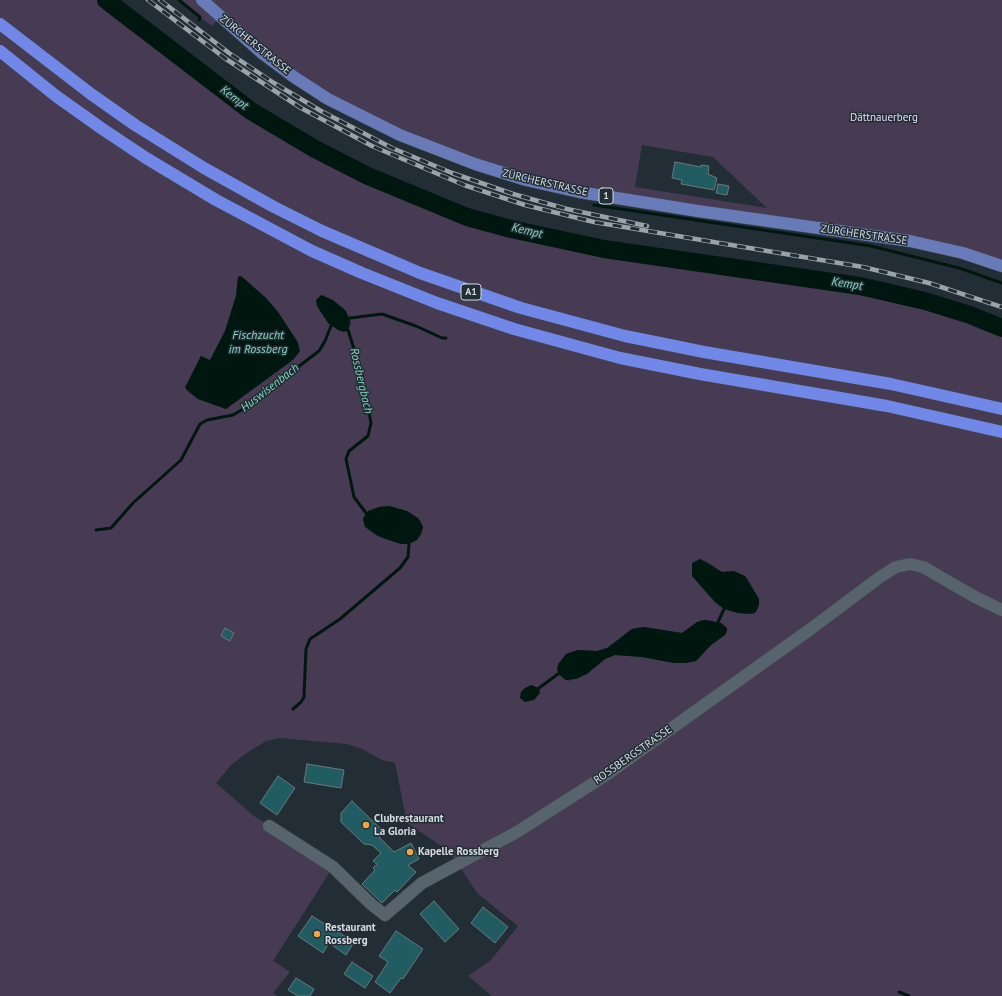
<!DOCTYPE html>
<meta charset="utf-8">
<style>
body{margin:0}
canvas{display:block;background:#222d35}
</style>
<canvas width="1002" height="996"></canvas>
<script>
const c = document.querySelector('canvas').getContext('2d');
c.lineJoin = 'round';
function paint(path, color) {
  c.fillStyle = color;
  c.fill(path, 'evenodd');
}
function shape(rows) {
  const path = new Path2D();
  for (const r of rows) {
    path.moveTo(r[0], r[1]);
    for (let i = 2; i < r.length; i += 2) path.lineTo(r[i], r[i + 1]);
  }
  return path;
}
function trace(path, color, width, dash) {
  c.strokeStyle = color;
  c.lineWidth = width;
  c.lineCap = dash ? 'butt' : 'round';
  c.setLineDash(dash || []);
  c.stroke(path);
}
function label(font, color, halo, rows, align = 'center') {
  c.font = font + ' "PT Sans",sans-serif';
  c.lineWidth = 3;
  c.setLineDash([]);
  c.textBaseline = 'middle';
  c.strokeStyle = halo;
  c.fillStyle = color;
  for (const [text, x, y, turn = 0] of rows) {
    c.save();
    c.translate(x, y);
    c.rotate((+turn || 0) * Math.PI / 180);
    c.textAlign = isNaN(turn) ? turn : align;
    if (halo) c.strokeText(text, 0, 0);
    c.fillText(text, 0, 0);
    c.restore();
  }
}
paint(shape([
 [0,0,113,0,251,104,326,149,418,188,457,218,510,234,591,252,843,288,942,311,1002,334,1002,996,492,996,468,976,491,960,518,926,478,894,453,857,443,847,407,823,395,763,382,760,362,749,347,744,280,738,266,741,245,754,231,765,216,783,254,816,333,867,273,961,290,972,273,993,278,996,0,996],
 [241,276,266,298,278,312,299,344,294,359,226,409,198,399,188,392,185,387,201,356,210,361,225,331,236,296,238,277],
 [323,295,343,308,350,318,351,324,348,330,331,326,320,311,317,306],
 [389,506,407,511,421,521,423,527,413,542,401,544,387,540,374,534,364,525,363,517,366,513,379,507],
 [699,559,706,561,722,572,731,571,747,578,759,599,759,605,754,614,738,613,724,609,715,602,692,576],
 [701,620,709,620,721,623,724,625,725,635,711,645,696,661,674,663,642,657,615,655,605,659,590,671,569,681,563,679,570,652,578,650,597,651,607,648,616,643,627,632,635,628,646,627,682,633],
 [177,0,1002,0,1002,266,963,253,539,183,340,105,220,17,212,26],
 [642,145,713,157,767,208,635,187]
]), '#473b53');
paint(shape([
 [241,276,266,298,278,312,297,341,300,351,294,359,226,409,198,399,185,388,201,356,210,360,225,331,236,296,238,277],
 [321,295,333,300,346,311,350,322,348,330,344,332,338,330,328,323,317,306,316,300],
 [389,506,407,511,418,518,423,527,421,534,417,540,409,544,401,544,378,536,365,527,363,519,368,511,379,507],
 [700,559,722,572,734,571,745,576,759,599,759,605,756,612,751,614,738,613,724,609,715,602,692,576,692,563],
 [705,620,721,623,727,628,727,631,725,635,711,645,696,661,686,663,674,663,642,657,615,655,605,659,587,674,576,679,566,680,558,674,557,668,559,663,566,654,578,650,597,651,607,648,632,629,643,627,682,633,697,622],
 [531,685,539,688,540,693,534,700,525,702,520,698,521,692,525,688]
]), '#001710');
trace(shape([
 [179,0,200,17,199,20],
 [174,54,179,46],
 [594,205,871,246,959,268,1002,283],
 [350,318,382,314,416,326,442,338,446,338],
 [348,330,361,371,371,423,368,436,349,451,346,459,354,497,366,513],
 [96,530,111,528,133,503,181,460,200,424,207,420,233,415,258,400,280,379,294,370,319,351,325,341,331,326],
 [718,622,724,609],
 [539,688,558,674],
 [293,709,301,702,304,697,306,649,310,639,340,619,400,568,408,557,409,544],
 [899,992,909,996]
]), '#001710', 3);
trace(shape([
 [106,0,251,111,315,149,368,176,467,217,511,229,604,249,860,286,925,301,970,315,1002,328]
]), '#001710', 18);
const building = shape([
 [675,162,701,167,701,165,709,166,708,174,717,178,714,190,681,184,682,180,672,178,675,162],
 [718,184,729,186,727,195,716,193,718,184],
 [225,628,234,633,230,641,221,636,225,628],
 [307,764,344,770,341,788,304,782,307,764],
 [278,776,295,788,277,815,260,803,278,776],
 [352,801,384,832,379,837,394,852,411,843,419,859,408,865,416,872,397,892,395,890,382,903,362,884,375,870,373,868,377,864,373,861,381,853,372,845,364,844,341,822,341,813,352,801],
 [434,901,459,929,445,942,420,914,434,901],
 [483,907,508,927,495,943,471,923,483,907],
 [312,916,354,942,346,955,329,943,323,953,298,936,312,916],
 [396,931,423,949,403,979,401,978,390,993,375,982,388,962,379,956,396,931],
 [352,962,373,976,365,988,344,974,352,962],
 [296,978,314,989,310,996,298,996,288,990,296,978]
]);
paint(building, '#215c63');
trace(building, '#67797b', 1);
const minor = shape([
 [269,826,333,867,371,904,385,915,422,883,517,832,606,775,812,628,880,577,896,567,910,564,923,567,975,597,1002,610]
]);
const major = shape([
 [202,0,262,53,294,77,328,99,400,135,475,164,526,180,579,192,698,211,910,241,963,253,1002,266]
]);
const highway = shape([
 [0,24,91,94,135,125,204,168,274,207,322,231,420,273,521,308,625,336,704,352,891,384,1002,409],
 [0,51,56,96,101,128,146,158,216,200,312,251,362,273,437,303,514,329,620,358,700,374,887,406,1002,432]
]);
trace(minor, '#3f4950', 13);
trace(major, '#3f4950', 13);
trace(highway, '#3f4950', 13);
trace(minor, '#58646d', 12);
trace(major, '#687ab7', 12);
trace(highway, '#7288e8', 12);
const rail = shape([
 [148,0,226,59,301,108,372,146,464,185,525,205,594,222,863,267,929,283,1002,307],
 [160,0,229,53,274,83,321,111,392,148,452,173,513,194,567,209,647,226]
]);
trace(rail, '#9ba3aa', 4.5);
trace(rail, '#222d35', 3, [9]);
for (const [x, y, r, color] of [
 [366,825,4,"#f1a640"],
 [410,852,4,"#f1a640"],
 [317,934,4,"#f1a640"]
]) {
  const dot = new Path2D();
  dot.arc(x, y, r, 0, 2 * Math.PI);
  c.fillStyle = color;
  c.fill(dot);
  trace(dot, '#222d35', 1.5);
}
for (const [x, y, w] of [
 [606,196,14],
 [471,292,20]
]) {
  const box = new Path2D();
  box.roundRect(x - w / 2, y - 8, w, 16, 3);
  c.fillStyle = '#222d35';
  c.fill(box);
  trace(box, '#d4dbe1', 1);
}
label('bold 10px', '#d4dbe1', null, [
 ["1",606,196],
 ["A1",471,292]
]);
label('11px', '#d4dbe1', '#222d35', [
 ["ZÜRCHERSTRASSE",255,45,39],
 ["ZÜRCHERSTRASSE",545,183,13],
 ["ZÜRCHERSTRASSE",864,235,8],
 ["ROSSBERGSTRASSE",633,755,-35]
]);
label('11px', '#e8dcf6', '#222d35', [
 ["Dättnauerberg",884,118]
]);
label('bold 11px', '#d4dbe1', '#222d35', [
 ["Clubrestaurant",374,819],
 ["La Gloria",374,832],
 ["Kapelle Rossberg",418,852],
 ["Restaurant",325,928],
 ["Rossberg",325,941]
], 'left');
label('italic 12px', '#83d7bc', '#222d35', [
 ["Kempt",234,98,37],
 ["Kempt",527,231,13],
 ["Kempt",847,284,9],
 ["Fischzucht",258,336],
 ["im Rossberg",258,350],
 ["Rossbergbach",361,381,77],
 ["Huswisenbach",270,388,-38]
]);
</script>
